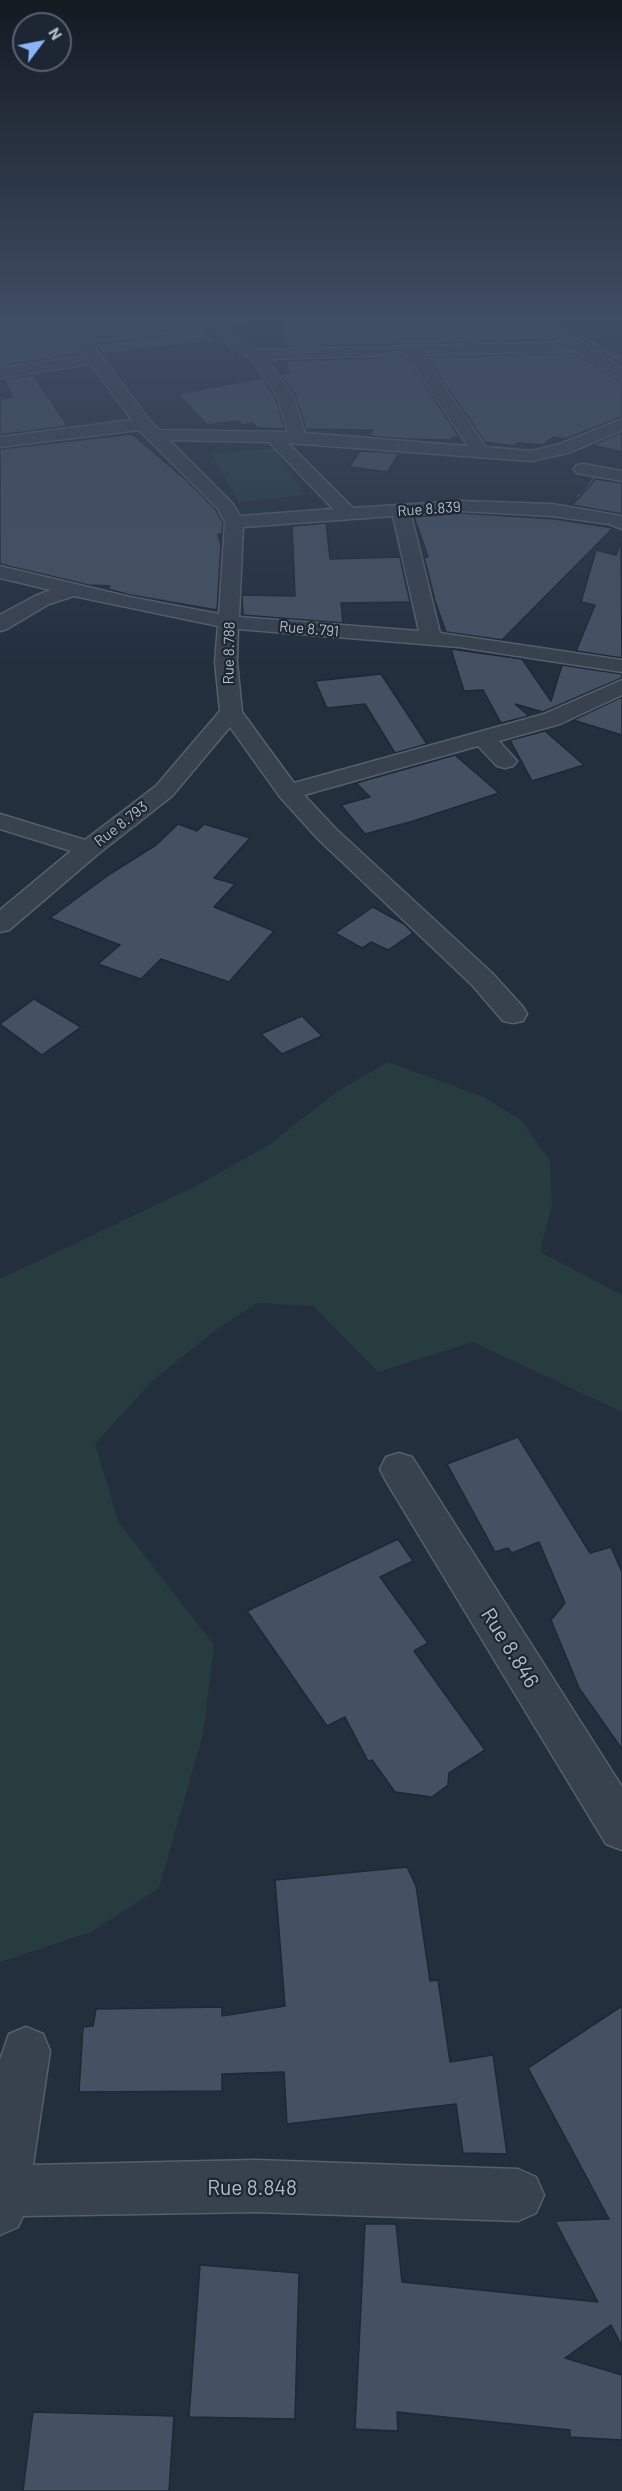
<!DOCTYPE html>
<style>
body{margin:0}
#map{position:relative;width:622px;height:2491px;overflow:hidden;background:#242f3e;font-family:Barlow,sans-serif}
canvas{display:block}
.north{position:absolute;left:12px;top:12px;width:60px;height:60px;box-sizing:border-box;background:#1d2633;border:2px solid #59626f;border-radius:50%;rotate:58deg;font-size:16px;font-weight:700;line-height:24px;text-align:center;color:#b4bcc9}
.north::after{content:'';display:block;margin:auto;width:21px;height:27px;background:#8ab4f8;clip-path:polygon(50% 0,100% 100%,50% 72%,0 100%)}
</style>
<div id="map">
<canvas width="622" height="2491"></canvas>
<div class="north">N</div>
</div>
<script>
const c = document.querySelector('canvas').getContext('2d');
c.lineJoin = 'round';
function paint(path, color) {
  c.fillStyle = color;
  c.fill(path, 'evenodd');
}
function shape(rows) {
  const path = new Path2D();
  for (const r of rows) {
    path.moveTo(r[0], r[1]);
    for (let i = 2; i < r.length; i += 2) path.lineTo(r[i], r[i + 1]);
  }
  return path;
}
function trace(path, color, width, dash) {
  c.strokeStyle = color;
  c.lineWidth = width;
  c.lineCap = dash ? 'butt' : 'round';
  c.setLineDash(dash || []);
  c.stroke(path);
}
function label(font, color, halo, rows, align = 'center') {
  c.font = font + ' Barlow,sans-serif';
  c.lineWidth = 4.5;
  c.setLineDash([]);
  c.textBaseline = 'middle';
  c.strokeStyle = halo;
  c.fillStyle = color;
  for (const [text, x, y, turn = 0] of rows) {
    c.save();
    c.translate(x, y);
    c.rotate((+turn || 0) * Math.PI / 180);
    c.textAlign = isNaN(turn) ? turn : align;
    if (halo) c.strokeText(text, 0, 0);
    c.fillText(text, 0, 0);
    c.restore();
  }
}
paint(shape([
 [274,448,304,495,239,502,212,454],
 [388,1062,484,1097,522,1121,550,1161,552,1206,540,1252,622,1295,622,1412,473,1342,378,1372,313,1306,257,1303,217,1329,152,1381,95,1444,119,1523,214,1645,203,1734,159,1888,91,1932,0,1962,0,1279,198,1185,270,1144,335,1093]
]), '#263c3f');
trace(shape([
 [579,497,585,493,597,476]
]), '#394c67', 5);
const building = shape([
 [0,316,7,316,24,324,53,321,81,354,0,366,0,316],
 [85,316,191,316,193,318,86,332,72,318,85,316],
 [280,316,522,316,554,340,285,347,280,316],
 [547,316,622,355,622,365,547,316],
 [204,330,214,341,103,354,95,344,204,330],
 [574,353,622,382,622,417,565,439,553,437,543,445,517,443,515,446,485,442,426,357,574,353],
 [406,357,460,438,454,437,451,440,405,439,369,436,373,430,306,429,295,395,280,374,289,373,287,361,406,357],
 [33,375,68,426,0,435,0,399,12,397,5,379,33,375],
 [262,378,275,397,285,429,257,428,253,423,242,425,238,421,207,425,178,394,262,378],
 [622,432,622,452,592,445,622,432],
 [132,434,185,479,216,510,223,522,222,534,218,534,221,545,217,610,130,595,108,589,110,586,88,585,0,564,0,449,132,434],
 [360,451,399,453,388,472,349,467,360,451],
 [596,479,622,483,622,514,572,505,596,479],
 [461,513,555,519,613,528,502,640,446,632,435,601,424,557,428,557,414,517,461,513],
 [326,523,330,559,400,557,410,602,341,603,343,623,243,615,242,595,295,596,292,526,326,523],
 [621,542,622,658,576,651,595,605,581,602,596,550,616,555,621,542],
 [451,649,522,659,551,701,562,665,622,674,622,678,543,712,515,704,529,716,501,723,483,690,464,691,451,649],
 [381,674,427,744,395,753,365,704,327,708,315,681,381,674],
 [622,697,622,735,573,720,622,697],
 [545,731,584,765,532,781,510,740,545,731],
 [455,755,499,793,410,822,365,834,341,805,370,797,356,783,455,755],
 [178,824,197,831,204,824,250,838,214,878,235,884,214,907,274,931,229,982,161,959,141,979,98,964,120,945,50,918,110,874,156,845,178,824],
 [373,907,404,924,413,933,388,950,371,942,362,948,335,933,373,907],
 [34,999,81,1027,42,1055,0,1024,34,999],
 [302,1016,322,1036,282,1054,261,1034,302,1016],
 [518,1437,590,1553,611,1547,622,1572,622,1749,579,1688,551,1620,565,1603,539,1542,512,1553,508,1548,495,1552,447,1464,518,1437],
 [398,1539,413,1561,380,1577,428,1643,414,1651,485,1750,449,1773,448,1785,432,1797,395,1792,372,1760,368,1761,345,1717,327,1726,247,1611,398,1539],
 [407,1867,416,1886,430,1981,438,1980,450,2062,493,2055,507,2154,463,2153,456,2104,287,2124,284,2072,222,2074,222,2091,79,2092,83,2027,93,2026,96,2009,222,2007,222,2016,285,2006,275,1880,407,1867],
 [622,2006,622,2346,611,2325,565,2358,622,2375,622,2440,570,2437,570,2430,397,2412,398,2431,355,2429,365,2224,396,2224,402,2282,598,2302,555,2221,609,2219,528,2068,622,2006],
 [200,2265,299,2273,295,2419,189,2417,200,2265],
 [33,2412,174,2416,169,2491,23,2491,33,2412]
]);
paint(building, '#455162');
trace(building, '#1f2835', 1.5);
const minor = shape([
 [52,316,67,316,85,334,205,319,203,316,269,316,262,320,226,325,241,341,259,350,561,342,524,316,542,316,622,368,622,380,575,351,422,355,486,447,531,451,557,445,622,419,622,430,568,453,531,461,288,443,353,508,461,501,552,504,622,516,622,529,609,524,552,516,461,511,411,515,440,633,622,660,622,672,459,647,238,629,237,662,242,712,294,783,544,714,622,680,622,695,560,724,499,741,517,761,513,766,505,768,497,766,478,746,304,795,336,829,492,973,523,1007,527,1014,523,1021,513,1023,503,1021,472,985,318,839,280,797,230,727,172,796,98,854,9,930,0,932,0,910,71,851,0,829,0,814,85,840,156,786,220,711,215,662,218,626,74,596,49,604,7,629,0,631,0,615,35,596,51,590,0,578,0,566,130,597,219,614,225,522,218,509,139,430,0,447,0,437,132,420,91,364,0,378,0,368,85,356,52,316],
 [212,327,231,347,251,358,277,396,288,432,159,430,149,420,91,342,212,327],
 [407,355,468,446,305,433,293,396,267,359,407,355],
 [169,440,269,442,333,509,240,516,232,503,169,440],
 [393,516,419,631,239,617,243,527,393,516],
 [583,464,622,471,622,481,577,473,574,469,577,465,583,464],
 [399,1453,412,1457,622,1787,622,1850,606,1844,386,1481,380,1469,386,1457,399,1453],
 [26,2027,43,2034,50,2051,33,2165,255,2160,518,2169,536,2177,544,2195,536,2213,518,2221,255,2212,23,2216,18,2227,0,2235,0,2060,9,2034,26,2027]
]);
trace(minor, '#565f6c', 3);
paint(minor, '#38414e');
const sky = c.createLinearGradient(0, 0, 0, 665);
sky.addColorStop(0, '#141a22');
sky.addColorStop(0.48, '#3f4d63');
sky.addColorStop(1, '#3f4d6300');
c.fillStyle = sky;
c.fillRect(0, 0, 622, 665);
label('15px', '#b4bcc9', '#1d2633', [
 ["Rue 8.839",429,509,-4],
 ["Rue 8.791",309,629,5],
 ["Rue 8.788",229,653,-89],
 ["Rue 8.793",121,824,-38]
]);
label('21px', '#b4bcc9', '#1d2633', [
 ["Rue 8.846",510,1648,58],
 ["Rue 8.848",252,2188]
]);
</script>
